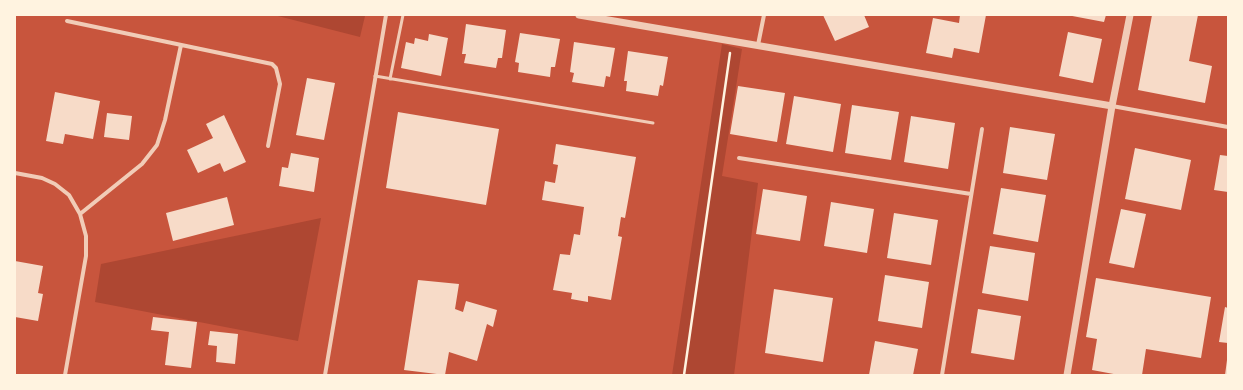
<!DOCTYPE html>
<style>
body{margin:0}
#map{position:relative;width:1243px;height:390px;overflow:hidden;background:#c8553d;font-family:"Asap Condensed",sans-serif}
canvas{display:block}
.frame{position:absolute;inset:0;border:16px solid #fff3e0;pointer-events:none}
</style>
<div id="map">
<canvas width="1243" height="390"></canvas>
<div class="frame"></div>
</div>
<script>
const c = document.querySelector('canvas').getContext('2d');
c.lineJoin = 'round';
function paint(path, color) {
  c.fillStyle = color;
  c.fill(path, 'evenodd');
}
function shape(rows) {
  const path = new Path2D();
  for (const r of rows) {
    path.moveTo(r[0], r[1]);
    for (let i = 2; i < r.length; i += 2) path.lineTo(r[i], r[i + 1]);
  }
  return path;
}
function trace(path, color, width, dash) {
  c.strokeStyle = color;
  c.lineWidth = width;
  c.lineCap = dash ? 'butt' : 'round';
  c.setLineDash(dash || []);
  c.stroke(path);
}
paint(shape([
 [274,15,362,15,365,16,360,37],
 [722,44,742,49,722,176,758,183,734,375,672,375],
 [321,218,298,341,95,302,101,264]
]), '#ae4732');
paint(shape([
 [823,15,864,15,869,27,835,41],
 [960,15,986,15,979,53,954,48,952,58,926,53,933,18,959,23],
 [1067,15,1106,15,1104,22],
 [1152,15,1198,15,1189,61,1212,66,1205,103,1138,90],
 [466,24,506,30,502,58,498,58,496,68,464,63,466,54,462,54],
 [1068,32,1102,39,1093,83,1059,76],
 [520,33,560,39,555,67,551,67,550,77,518,72,519,63,515,62],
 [429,34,448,38,441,76,401,68,406,42,414,44,415,38,428,41],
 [574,42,615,48,610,77,606,76,604,87,572,82,574,73,570,72],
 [628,51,668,57,663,86,660,85,658,96,626,91,627,81,624,81],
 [307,78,335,83,324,140,296,135],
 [738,86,785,93,777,142,730,134],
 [55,92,100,101,93,139,65,134,63,144,46,141],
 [794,96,841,104,833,152,786,144],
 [852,105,899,112,891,160,845,153],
 [398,112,499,129,486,205,386,188],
 [107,113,132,116,129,140,104,137],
 [224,115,246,162,224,172,220,163,198,173,187,150,213,138,206,124],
 [911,116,955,123,948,169,904,162],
 [1010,127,1055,134,1047,180,1003,173],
 [556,144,636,157,625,218,621,217,618,236,622,237,611,300,588,296,588,302,571,299,572,293,553,290,560,254,570,255,574,234,580,235,584,207,542,200,545,181,555,183,558,165,553,164],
 [1135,148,1191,160,1181,210,1125,199],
 [291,153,319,158,314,192,279,186,282,167,288,168],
 [1220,155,1228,156,1228,192,1214,190],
 [1001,188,1046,195,1038,242,993,234],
 [763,189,807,196,800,241,756,234],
 [227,197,234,225,173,241,166,213],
 [831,202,874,209,867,253,824,246],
 [1121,209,1146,214,1134,268,1109,263],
 [894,213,938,220,931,265,887,258],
 [990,246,1035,253,1028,301,982,293],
 [15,261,43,266,38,293,43,294,38,321,15,317],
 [885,275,929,282,922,328,878,321],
 [1096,278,1211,297,1201,358,1146,349,1142,375,1119,375,1092,370,1097,339,1086,337],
 [418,280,459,284,455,309,463,312,466,301,497,310,493,327,487,324,477,361,449,352,445,375,404,370],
 [774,289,833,298,823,362,765,353],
 [1225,307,1228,308,1228,343,1219,342],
 [978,309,1021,316,1014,360,971,353],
 [153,317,197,322,191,368,165,365,169,332,151,330],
 [210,331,238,334,235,364,216,362,217,346,208,345],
 [875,341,918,349,913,375,869,375],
 [1227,360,1228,375,1225,375]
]), '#f7dbc8');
trace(shape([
 [684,375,730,53]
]), '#fff3e0', 2.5);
trace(shape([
 [375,76,653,123],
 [390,79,403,15]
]), '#f1ccb7', 3);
trace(shape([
 [67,21,272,64,276,68,280,84,268,146],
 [758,45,764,15],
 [1112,106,1228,127],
 [739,158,971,194],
 [15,173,42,178,55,184,69,195,80,214,86,236,86,256,65,375],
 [80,214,142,164,157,145,165,120,181,45],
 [325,375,386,15],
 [942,375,982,129]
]), '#f1ccb7', 4);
trace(shape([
 [579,15,1112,106],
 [1067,375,1112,106,1130,15]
]), '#f1ccb7', 7);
</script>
